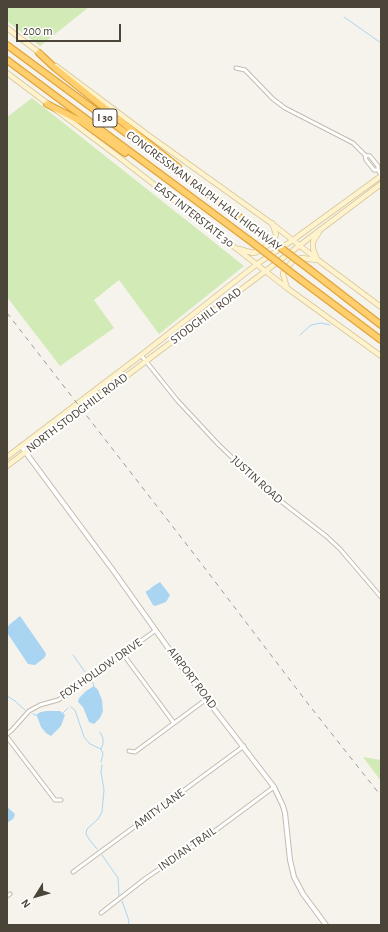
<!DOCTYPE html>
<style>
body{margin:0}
#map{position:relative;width:388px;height:932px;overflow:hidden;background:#f6f3ec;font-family:"Alegreya Sans",sans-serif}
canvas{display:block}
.frame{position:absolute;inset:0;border:8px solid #4b4439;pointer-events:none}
.north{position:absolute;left:16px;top:876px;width:40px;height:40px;-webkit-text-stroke:3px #fff;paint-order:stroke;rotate:233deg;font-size:11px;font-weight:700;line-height:16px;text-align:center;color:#4b4439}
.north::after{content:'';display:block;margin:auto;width:14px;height:18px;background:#4b4439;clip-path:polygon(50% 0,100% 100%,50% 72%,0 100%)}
.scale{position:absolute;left:16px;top:24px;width:105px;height:18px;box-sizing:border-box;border:2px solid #4b4439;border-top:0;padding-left:5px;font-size:12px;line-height:14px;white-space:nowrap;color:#4b4439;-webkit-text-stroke:3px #fff;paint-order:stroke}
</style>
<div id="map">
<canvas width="388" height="932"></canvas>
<div class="frame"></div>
<div class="north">N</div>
<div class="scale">200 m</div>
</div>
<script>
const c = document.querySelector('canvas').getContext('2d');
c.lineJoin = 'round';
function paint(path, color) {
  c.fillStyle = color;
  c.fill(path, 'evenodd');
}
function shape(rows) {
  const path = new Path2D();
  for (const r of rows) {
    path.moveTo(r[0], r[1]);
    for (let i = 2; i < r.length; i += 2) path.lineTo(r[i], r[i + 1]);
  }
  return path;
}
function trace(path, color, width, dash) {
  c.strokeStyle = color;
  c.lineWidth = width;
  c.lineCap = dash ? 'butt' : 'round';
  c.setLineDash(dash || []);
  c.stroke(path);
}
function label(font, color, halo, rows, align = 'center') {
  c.font = font + ' "Alegreya Sans",sans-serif';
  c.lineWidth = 4;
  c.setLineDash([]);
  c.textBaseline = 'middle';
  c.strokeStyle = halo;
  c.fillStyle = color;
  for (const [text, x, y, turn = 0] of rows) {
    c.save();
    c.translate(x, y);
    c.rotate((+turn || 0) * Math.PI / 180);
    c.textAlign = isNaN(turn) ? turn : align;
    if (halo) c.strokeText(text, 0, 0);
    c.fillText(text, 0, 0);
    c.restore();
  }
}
paint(shape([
 [7,7,89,7,40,46,7,21],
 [32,98,244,266,159,334,119,280,94,300,114,328,60,366,7,297,7,117],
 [363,757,381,760,381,781]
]), '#d2eab5');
paint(shape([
 [160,582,170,595,169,597,166,602,155,606,153,605,146,593,146,591,149,590,152,587],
 [20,616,45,652,46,655,44,658,35,665,28,664,8,634,7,628,9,625],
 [94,686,98,690,102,700,103,711,100,718,94,724,89,722,83,707,78,702,79,698,86,691],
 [47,711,60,711,65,715,61,726,51,736,46,733,41,727,37,716,37,714,41,712],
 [7,807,14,813,15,815,13,819,7,823]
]), '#a9d4f2');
trace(shape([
 [344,17,381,43],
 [300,335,311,325,321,323,330,325],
 [73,655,88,676],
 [92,681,94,686],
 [7,696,15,701,25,710],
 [71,707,75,710,84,737,90,744,101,749,103,754,101,762],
 [63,713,68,708],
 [33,714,38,716],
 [100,732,103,738,103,744,101,749],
 [97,849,89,839,86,834,87,829,98,819,102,812,104,790,101,772,102,765],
 [102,855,118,878,119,896],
 [122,901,129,921,128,925]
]), '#a9d4f2', 1);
const minor = shape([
 [236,68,245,70,273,99,285,108,353,143,365,155,370,156,378,166,378,170,381,175],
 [365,155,366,160,374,170,378,170],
 [141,355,177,400,218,444,246,471,278,499,326,536,340,549,381,597],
 [123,654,174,723],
 [7,734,12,730,29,711,40,705,58,700,65,696,156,630],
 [7,737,55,800,61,800],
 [129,751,135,752,208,698],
 [73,872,244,746],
 [7,896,10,894],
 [101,913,146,878,204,839,274,787]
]);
const tertiary = shape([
 [21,446,115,573,181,666,274,787,283,806,285,813,290,860,294,877,303,894,326,925]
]);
const secondary = shape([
 [7,28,41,54],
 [56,66,148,135,271,223,318,260,381,307],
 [7,73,120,158,287,288,381,356],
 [239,249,253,253,257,252,274,241,276,234,272,223],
 [317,259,313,249,313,242,319,232],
 [287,288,283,274,284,270,294,260,302,258,316,260],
 [7,457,144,353,257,264,293,240,381,176],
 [7,466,381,184]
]);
const motorway = shape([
 [7,45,261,233],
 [39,53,55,68,178,167],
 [7,60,253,243],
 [47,104,82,122,125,153],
 [309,269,381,325],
 [301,280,381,340]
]);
trace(minor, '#c2bbae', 5);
trace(tertiary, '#c2bbae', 6);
trace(secondary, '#d6c79b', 6);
trace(motorway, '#e0a43c', 8);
trace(minor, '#fff', 3);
trace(tertiary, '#fff', 4);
trace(secondary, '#fff3cd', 4.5);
trace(motorway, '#ffcf6e', 5.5);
trace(shape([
 [7,313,194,554,309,705,381,796]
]), '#9a9a9a', 1, [5, 5]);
const motorwayBridge = shape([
 [261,233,309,269],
 [253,243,301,280]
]);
trace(motorwayBridge, '#e0a43c', 8, []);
trace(motorwayBridge, '#ffcf6e', 5.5);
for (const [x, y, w] of [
 [105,118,24]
]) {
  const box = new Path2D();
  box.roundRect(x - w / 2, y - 9, w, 18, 3);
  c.fillStyle = '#fff';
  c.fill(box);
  trace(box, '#4b4439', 1);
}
label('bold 11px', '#4b4439', null, [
 ["I 30",105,118]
]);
label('12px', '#4b4439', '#fff', [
 ["CONGRESSMAN RALPH HALL HIGHWAY",204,191,37],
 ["EAST INTERSTATE 30",194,215,38],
 ["STODGHILL ROAD",206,316,-37],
 ["NORTH STODGHILL ROAD",77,413,-37],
 ["JUSTIN ROAD",257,480,42],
 ["FOX HOLLOW DRIVE",101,669,-35],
 ["AIRPORT ROAD",192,678,53],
 ["AMITY LANE",159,809,-36],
 ["INDIAN TRAIL",187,849,-35]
]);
</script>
